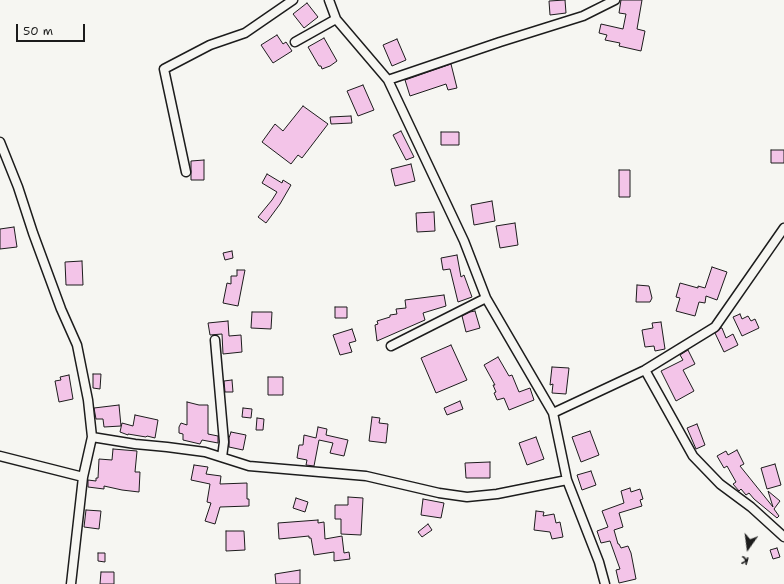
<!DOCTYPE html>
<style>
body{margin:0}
#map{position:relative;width:784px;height:584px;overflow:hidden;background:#f6f6f2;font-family:"Shantell Sans",sans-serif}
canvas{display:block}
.north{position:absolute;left:728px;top:528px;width:40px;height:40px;-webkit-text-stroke:3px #f6f6f2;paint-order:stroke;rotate:194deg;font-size:11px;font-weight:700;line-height:16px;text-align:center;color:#1c1c1c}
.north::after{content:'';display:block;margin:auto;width:14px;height:18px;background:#1c1c1c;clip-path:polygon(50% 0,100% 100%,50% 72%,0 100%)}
.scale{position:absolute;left:16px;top:24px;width:69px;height:18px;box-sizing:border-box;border:2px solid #1c1c1c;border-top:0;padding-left:5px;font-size:12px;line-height:14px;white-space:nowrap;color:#1c1c1c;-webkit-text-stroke:3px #f6f6f2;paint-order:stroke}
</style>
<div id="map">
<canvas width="784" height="584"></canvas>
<div class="north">K</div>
<div class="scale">50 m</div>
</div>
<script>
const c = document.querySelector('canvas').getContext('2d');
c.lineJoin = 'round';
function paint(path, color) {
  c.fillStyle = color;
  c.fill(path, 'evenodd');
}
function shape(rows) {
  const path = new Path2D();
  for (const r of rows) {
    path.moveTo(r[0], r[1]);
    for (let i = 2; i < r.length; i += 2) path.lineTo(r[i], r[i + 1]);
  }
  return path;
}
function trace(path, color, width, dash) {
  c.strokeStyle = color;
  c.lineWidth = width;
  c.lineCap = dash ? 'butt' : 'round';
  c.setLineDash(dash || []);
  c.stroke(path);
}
const building = shape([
 [565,0,566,13,550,15,549,1,565,0],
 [621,0,642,0,637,29,645,31,641,51,619,46,620,43,605,40,607,35,599,33,601,24,623,29,626,14,619,13,621,0],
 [307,3,318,17,304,28,293,14,307,3],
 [277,35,283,44,286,42,292,51,273,63,261,45,277,35],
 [324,38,337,61,330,66,322,69,321,66,319,66,308,47,324,38],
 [397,39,406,60,392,66,383,45,397,39],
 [451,64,457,88,448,90,446,84,410,96,405,80,451,64],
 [363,85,374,110,358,116,347,91,363,85],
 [303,106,328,124,302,158,298,155,291,164,262,142,275,124,283,131,303,106],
 [351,116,352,123,331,124,330,117,351,116],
 [401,131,414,157,406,160,393,135,401,131],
 [441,132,459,132,459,145,441,145,441,132],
 [771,150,784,150,784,163,771,163,771,150],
 [204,160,204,180,191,180,191,161,204,160],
 [411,164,415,181,395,186,391,169,411,164],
 [619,170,630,170,630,197,619,197,619,170],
 [267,174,282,183,283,180,291,185,280,204,266,223,258,217,272,200,277,192,262,183,267,174],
 [492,201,495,221,474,225,471,205,492,201],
 [434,212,435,231,417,232,416,213,434,212],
 [515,223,518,245,500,248,496,226,515,223],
 [14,227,17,247,0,249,0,229,14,227],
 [232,251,233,258,225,260,223,253,232,251],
 [457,255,461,277,464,275,472,297,458,302,450,269,443,270,441,258,457,255],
 [82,261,83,285,66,285,65,262,82,261],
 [712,267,727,272,717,300,706,296,705,303,699,302,695,316,676,311,680,298,676,297,680,283,698,288,698,286,705,288,712,267],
 [237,270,245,270,238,306,223,303,227,283,231,284,231,276,237,276,237,270],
 [637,285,649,286,652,298,650,302,636,302,637,285],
 [444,295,446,306,423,313,425,320,377,341,375,325,378,324,377,321,390,317,390,315,397,314,396,309,406,308,405,300,444,295],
 [335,307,347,307,347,318,335,318,335,307],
 [475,311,480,328,466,332,462,316,470,312,475,311],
 [252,312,272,312,271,329,251,328,252,312],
 [740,314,742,319,748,316,751,321,755,319,759,328,742,336,733,317,740,314],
 [228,321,229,336,241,335,242,352,223,354,222,334,210,335,208,323,228,321],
 [661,322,665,349,655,351,654,346,645,347,642,330,653,328,652,323,661,322],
 [721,328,722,328,726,338,733,334,738,345,724,352,715,333,721,328],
 [352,329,356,341,349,343,352,352,340,355,333,335,352,329],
 [451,345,467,380,436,393,421,358,451,345],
 [688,350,695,364,683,370,694,391,676,401,661,371,683,360,680,355,688,350],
 [498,357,509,376,512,375,519,392,530,388,534,400,509,410,504,398,497,400,494,393,496,392,493,385,495,385,484,365,498,357],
 [552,367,569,368,566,394,552,393,553,384,550,385,552,367],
 [93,374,101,374,100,389,93,388,93,374],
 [69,375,73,399,59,402,55,381,61,380,60,377,69,375],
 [268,377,283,377,283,395,268,395,268,377],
 [232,380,233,392,225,392,224,381,232,380],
 [460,401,463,409,447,415,444,408,460,401],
 [187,402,199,405,208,405,208,434,218,436,218,443,202,440,200,444,183,440,183,434,179,433,179,427,181,423,187,425,187,402],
 [119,405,121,426,104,427,103,419,96,419,94,408,119,405],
 [243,408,252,409,251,418,242,417,243,408],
 [135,415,158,420,155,438,147,436,146,437,128,434,128,435,120,432,122,423,133,426,135,415],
 [372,417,380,418,379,423,388,424,386,443,369,441,372,417],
 [257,418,264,419,263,430,256,430,257,418],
 [697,424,705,445,696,449,687,428,697,424],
 [318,427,327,429,326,435,348,440,344,456,330,453,333,443,319,440,314,466,306,465,307,460,297,458,299,445,303,445,304,435,316,438,318,427],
 [590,431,599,455,581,462,572,437,590,431],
 [231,432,246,435,243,450,229,447,229,438,231,432],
 [536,437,544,459,527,465,519,443,536,437],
 [113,449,137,451,135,472,140,472,139,492,122,490,104,486,104,489,88,487,88,480,96,481,96,478,98,478,99,459,112,460,113,449],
 [737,450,744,464,740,466,773,507,768,491,780,501,774,509,779,516,777,518,754,499,749,493,746,495,741,489,739,491,733,484,736,482,727,466,724,468,717,456,726,451,728,455,737,450],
 [490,462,490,478,466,478,465,463,490,462],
 [775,464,781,485,767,489,761,468,775,464],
 [194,465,208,467,206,474,221,476,220,484,247,483,247,499,249,499,249,506,220,507,215,524,205,521,211,503,207,502,210,484,191,480,194,465],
 [591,471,596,485,582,490,577,475,591,471],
 [630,488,631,492,640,489,643,499,640,500,642,506,619,513,623,527,614,530,618,544,619,544,621,548,628,546,631,553,636,579,619,583,616,570,620,569,610,541,601,543,597,531,608,527,602,511,624,503,621,491,630,488],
 [348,497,363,498,361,535,341,534,341,519,335,519,335,505,348,505,348,497],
 [296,498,308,502,305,512,293,508,296,498],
 [423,499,444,503,441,518,421,515,423,499],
 [86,510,101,511,99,529,84,527,86,510],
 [536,511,544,512,543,516,554,514,556,523,560,522,563,537,552,539,550,532,534,530,536,511],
 [318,520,318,523,324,522,325,539,342,536,344,553,349,552,350,559,334,561,334,552,314,555,311,538,309,538,309,536,279,539,278,523,318,520],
 [428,524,432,530,422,537,418,532,428,524],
 [226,531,244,531,245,550,226,551,226,531],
 [777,548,780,557,773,559,770,550,777,548],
 [98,553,105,553,105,562,98,561,98,553],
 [300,570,300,584,276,584,275,574,300,570],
 [101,572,114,572,114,584,100,584,101,572]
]);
paint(building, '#f3c4e8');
trace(building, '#1c1c1c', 1);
const minor = shape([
 [329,0,336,19,388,80,464,241,486,298,553,413,567,480,599,562,605,584],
 [295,42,336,19],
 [388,80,500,42,583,16,615,0],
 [0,142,18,187,33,233,61,309,77,345,88,400,92,437,83,477,71,584],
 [186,172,164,69,210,45,245,33,293,0],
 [215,340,224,442,222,457],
 [391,346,486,298],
 [645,370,693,456,720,484,751,507,784,537],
 [553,413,645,370,715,327,784,228],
 [92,437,135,444,167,447,205,452,249,466,366,476,439,493,467,497,497,494,567,480],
 [0,456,83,477]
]);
trace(minor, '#1c1c1c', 11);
trace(minor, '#f6f6f2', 8);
</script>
